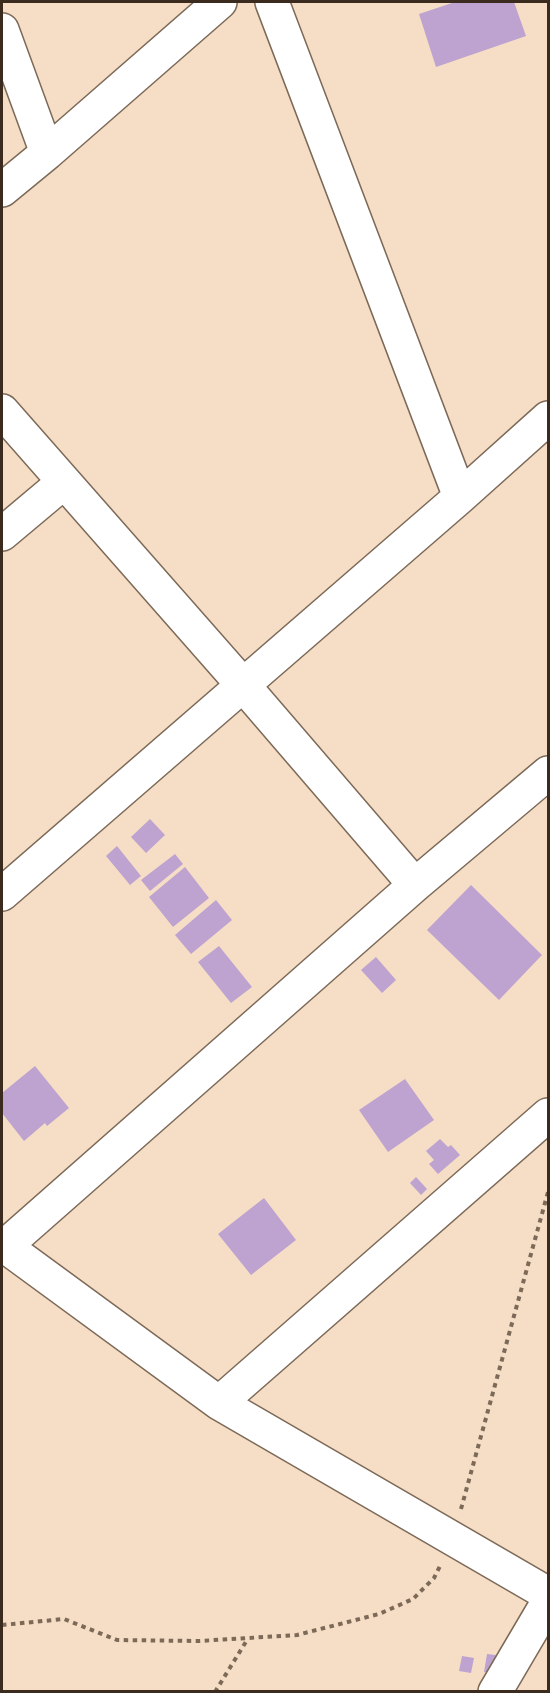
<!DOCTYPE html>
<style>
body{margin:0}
#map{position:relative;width:550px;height:1693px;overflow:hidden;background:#f5dec5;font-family:"EB Garamond",serif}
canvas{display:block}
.frame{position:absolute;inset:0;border:3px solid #3b2a1e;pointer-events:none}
</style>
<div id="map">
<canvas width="550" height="1693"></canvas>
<div class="frame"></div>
</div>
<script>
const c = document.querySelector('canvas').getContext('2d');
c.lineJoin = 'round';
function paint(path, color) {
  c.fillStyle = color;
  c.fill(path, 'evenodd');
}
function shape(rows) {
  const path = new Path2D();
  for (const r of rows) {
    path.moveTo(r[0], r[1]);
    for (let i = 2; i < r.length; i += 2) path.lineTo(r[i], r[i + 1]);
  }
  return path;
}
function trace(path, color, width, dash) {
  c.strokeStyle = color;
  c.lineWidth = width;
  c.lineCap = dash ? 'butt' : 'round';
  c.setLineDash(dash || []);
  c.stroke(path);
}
paint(shape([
 [455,2,514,2,526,36,436,67,419,14],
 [150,819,165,835,146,853,131,837],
 [117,846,141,876,130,885,106,856],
 [175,854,183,864,150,891,141,880],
 [185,867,209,898,173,927,149,897],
 [471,885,542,955,499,1000,427,930],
 [216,900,232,920,191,954,175,935],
 [219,946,252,987,231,1003,198,962],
 [376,957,396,980,382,993,361,970],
 [35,1066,69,1108,47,1126,45,1123,24,1141,2,1113,2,1093],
 [405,1079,434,1120,388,1152,359,1110],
 [440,1139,448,1147,451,1145,460,1155,438,1174,429,1164,434,1160,426,1151],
 [416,1177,427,1189,421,1195,410,1183],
 [264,1198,296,1240,251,1275,218,1234],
 [487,1654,504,1656,500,1675,484,1672],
 [462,1656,474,1658,471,1673,459,1671]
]), '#bea2d0');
const minor = shape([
 [272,2,460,497],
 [2,30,47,153],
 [2,190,47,153,220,2],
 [2,411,243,685,415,885],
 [2,534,64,482],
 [2,894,460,497,548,418],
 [2,1244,219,1403,548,1594],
 [5,1246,415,885,548,773],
 [219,1403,548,1115],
 [495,1692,548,1602]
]);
trace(minor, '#7c6958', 36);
trace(shape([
 [461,1509,548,1192],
 [2,1625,64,1619,117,1640,199,1641,297,1635,379,1614,413,1599,434,1578,441,1564],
 [215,1692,247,1640]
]), '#7c6958', 4, [4.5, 4.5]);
trace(minor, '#fff', 33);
</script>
